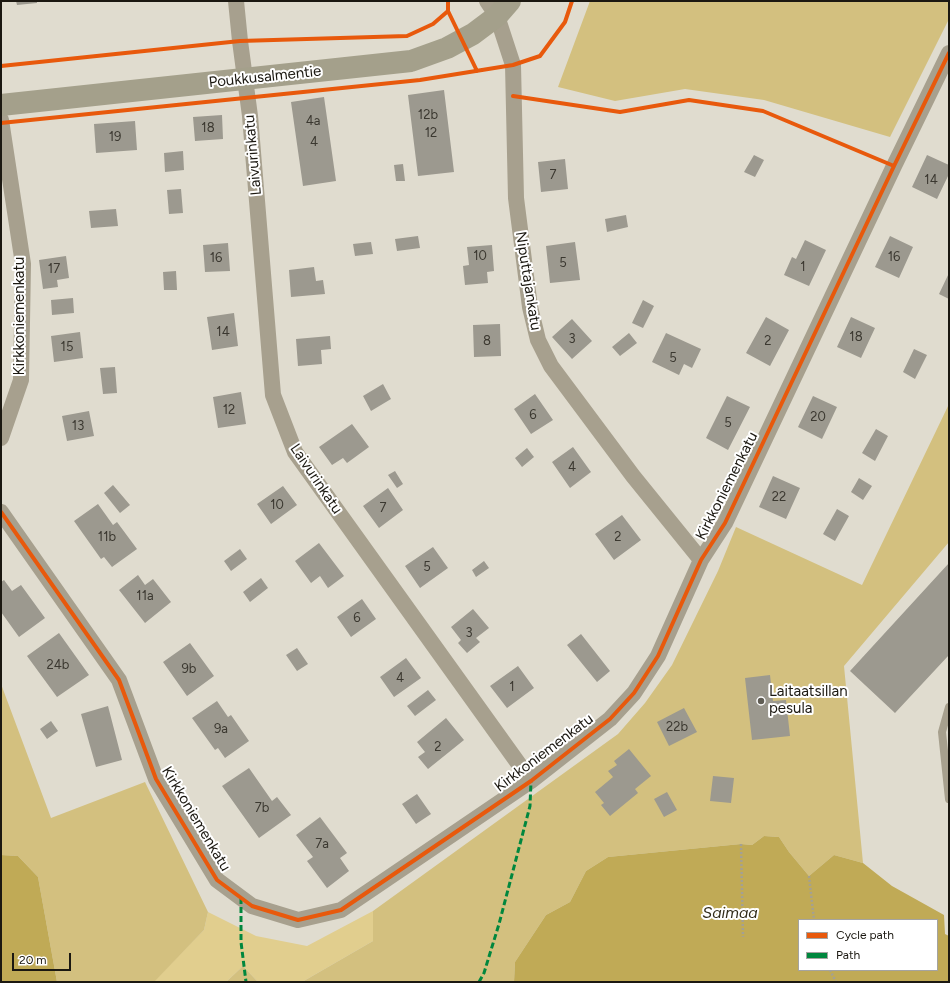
<!DOCTYPE html>
<style>
body{margin:0}
#map{position:relative;width:950px;height:983px;overflow:hidden;background:#e0dccf;font-family:Figtree,sans-serif}
canvas{display:block}
.frame{position:absolute;inset:0;border:2px solid #1b1811;pointer-events:none}
.legend{position:absolute;left:798px;top:919px;width:140px;height:52px;box-sizing:border-box;background:#fff;border:1px solid #a4a3a0;margin:0;padding:5px 7px;list-style:none;font-size:12px;color:#1b1811}
.legend li{display:flex;align-items:center;gap:8px;height:20px}
.legend b{width:20px;border:1px solid #a4a3a0}
.scale{position:absolute;left:12px;top:953px;width:59px;height:18px;box-sizing:border-box;border:2px solid #1b1811;border-top:0;padding-left:5px;font-size:12px;line-height:14px;white-space:nowrap;color:#1b1811;-webkit-text-stroke:3px #fff;paint-order:stroke}
</style>
<div id="map">
<canvas width="950" height="983"></canvas>
<div class="frame"></div>
<ul class="legend">
<li><b style="height:5px;background:#e8590c"></b>Cycle path</li>
<li><b style="height:5px;background:#00873e"></b>Path</li>
</ul>
<div class="scale">20 m</div>
</div>
<script>
const c = document.querySelector('canvas').getContext('2d');
c.lineJoin = 'round';
function paint(path, color) {
  c.fillStyle = color;
  c.fill(path, 'evenodd');
}
function shape(rows) {
  const path = new Path2D();
  for (const r of rows) {
    path.moveTo(r[0], r[1]);
    for (let i = 2; i < r.length; i += 2) path.lineTo(r[i], r[i + 1]);
  }
  return path;
}
function trace(path, color, width, dash) {
  c.strokeStyle = color;
  c.lineWidth = width;
  c.lineCap = dash ? 'butt' : 'round';
  c.setLineDash(dash || []);
  c.stroke(path);
}
function label(font, color, halo, rows, align = 'center') {
  c.font = font + ' Figtree,sans-serif';
  c.lineWidth = 4;
  c.setLineDash([]);
  c.textBaseline = 'middle';
  c.strokeStyle = halo;
  c.fillStyle = color;
  for (const [text, x, y, turn = 0] of rows) {
    c.save();
    c.translate(x, y);
    c.rotate((+turn || 0) * Math.PI / 180);
    c.textAlign = isNaN(turn) ? turn : align;
    if (halo) c.strokeText(text, 0, 0);
    c.fillText(text, 0, 0);
    c.restore();
  }
}
paint(shape([
 [373,911,373,941,302,982,258,982,243,966,226,982,154,981,204,930,208,912,256,936,307,946]
]), '#e1ce8e');
paint(shape([
 [590,1,949,1,949,19,890,137,764,100,685,89,615,101,558,87],
 [949,404,949,542,844,666,863,863,834,855,809,876,789,852,779,837,764,836,752,845,741,844,608,857,586,871,570,902,546,915,515,962,514,982,302,982,373,941,373,911,618,734,645,703,672,665,718,571,736,527,862,585],
 [1,684,51,818,145,782,208,912,204,930,154,982,57,982,38,877,18,856,1,855],
 [243,966,258,982,226,982]
]), '#d3c07f');
paint(shape([
 [764,836,779,837,789,852,809,876,834,855,863,863,892,886,944,915,945,934,949,936,949,982,514,982,515,962,546,915,570,902,586,871,608,857,741,844,752,845],
 [799,920,937,920,937,970,799,970],
 [1,855,18,856,38,877,57,982,1,982]
]), '#c0aa56');
paint(shape([
 [16,1,37,1,37,3,17,5],
 [444,90,454,172,418,176,408,95],
 [324,97,336,181,303,186,291,102],
 [222,115,223,139,195,141,193,117],
 [135,121,137,150,96,153,94,124],
 [183,151,184,170,165,172,164,153],
 [754,155,764,160,755,177,744,172],
 [927,155,949,165,949,174,937,199,912,187],
 [565,159,568,189,541,192,538,162],
 [403,164,405,181,396,181,394,165],
 [181,189,183,213,169,214,167,190],
 [116,209,118,226,91,228,89,211],
 [626,215,628,227,607,232,605,219],
 [418,236,420,248,397,251,395,239],
 [890,236,913,247,899,278,875,267],
 [805,240,826,250,809,286,784,275,792,257,796,259],
 [371,242,373,254,355,256,353,244],
 [575,242,580,280,550,283,546,246],
 [228,243,230,271,205,272,203,245],
 [492,245,494,271,487,272,488,283,465,285,463,266,469,265,467,247],
 [66,256,69,278,57,280,58,287,43,289,39,260],
 [314,267,316,281,323,280,325,294,291,297,289,270],
 [176,271,177,290,164,290,163,272],
 [949,273,949,299,939,294],
 [73,298,74,313,52,315,51,300],
 [643,300,654,306,643,328,632,323],
 [234,313,238,346,212,350,207,317],
 [766,317,789,330,770,366,746,353],
 [851,317,875,328,861,358,837,347],
 [572,319,592,341,572,359,552,337],
 [500,324,501,356,474,357,473,325],
 [80,332,83,358,54,362,51,336],
 [629,333,637,343,620,356,612,347],
 [666,333,701,349,692,368,684,364,679,375,652,362],
 [330,336,331,349,321,350,322,364,298,366,296,339],
 [914,349,927,355,915,379,903,372],
 [115,367,117,393,103,394,100,368],
 [383,384,391,399,371,411,363,396],
 [241,392,246,424,218,428,213,397],
 [535,394,553,420,531,434,514,409],
 [727,396,750,407,728,450,706,438],
 [813,396,837,407,822,439,798,427],
 [89,411,94,436,67,441,62,416],
 [352,424,369,447,347,463,343,458,332,465,319,447],
 [876,429,888,436,875,461,862,453],
 [573,447,591,472,570,488,552,462],
 [527,448,534,457,522,467,515,458],
 [395,471,403,484,397,488,388,475],
 [773,476,800,488,786,519,759,507],
 [859,478,872,486,863,500,851,492],
 [113,485,130,505,120,513,104,493],
 [283,486,297,505,271,524,257,504],
 [388,488,403,510,379,528,363,506],
 [98,504,113,525,117,522,137,549,112,567,104,557,101,559,74,521],
 [837,509,849,516,835,541,823,534],
 [622,515,641,540,614,560,595,534],
 [319,543,344,576,328,588,320,576,311,583,295,561],
 [433,547,448,568,420,588,405,566],
 [240,549,247,559,231,571,224,561],
 [484,561,489,568,476,577,472,570],
 [949,563,949,655,895,713,850,671],
 [138,575,145,585,153,579,171,602,145,623,119,590],
 [261,578,268,588,250,602,243,592],
 [4,580,12,591,21,585,45,618,19,637,1,612,1,582],
 [362,599,376,619,351,637,337,617],
 [473,609,489,628,476,638,480,642,467,653,458,643,461,640,451,627],
 [59,633,89,675,57,697,27,656],
 [581,634,610,671,597,682,567,645],
 [190,643,214,676,187,696,163,662],
 [297,648,308,664,297,671,286,655],
 [406,658,421,678,394,697,380,677],
 [518,666,534,688,507,708,490,686],
 [770,675,773,701,786,700,790,736,752,740,745,678],
 [428,690,436,700,415,716,407,706],
 [217,701,228,717,231,715,249,741,225,758,218,748,215,750,192,718],
 [108,706,122,760,96,767,81,714],
 [684,708,697,732,669,746,657,722],
 [446,718,464,740,428,769,418,757,425,752,417,742],
 [51,721,58,731,47,739,40,729],
 [629,749,651,776,635,789,638,793,610,816,601,805,604,803,595,792,613,777,608,771,617,765,614,761],
 [249,768,272,801,277,797,291,815,259,838,222,786],
 [713,776,734,778,731,803,710,801],
 [667,792,677,810,664,817,654,799],
 [417,794,431,814,416,824,402,804],
 [320,817,347,853,340,858,349,871,327,888,307,861,313,857,296,835]
]), '#9c998f');
trace(shape([
 [741,844,743,937],
 [809,876,814,920],
 [830,970,836,982]
]), '#a4a093', 2.5, [2, 2]);
trace(shape([
 [949,707,942,732,949,799]
]), '#a7a08e', 8);
trace(shape([
 [236,1,240,41,250,116,273,395,295,452,531,781],
 [487,1,497,16,513,65,516,198,530,307,538,340,551,366,633,476,701,560],
 [1,120,23,264,21,380,1,438],
 [1,512,119,680,156,779,217,880,252,906,298,920,341,910,531,781,610,719,634,693,658,656,701,560,725,523,894,166,949,53]
]), '#a7a08e', 16);
trace(shape([
 [1,105,411,61,447,48,473,34,497,16,510,1]
]), '#a4a08b', 22);
trace(shape([
 [241,898,241,942,246,982],
 [479,982,484,973,499,924,530,806,531,781]
]), '#00873e', 3, [6, 3]);
trace(shape([
 [448,11,477,71],
 [1,66,240,41,407,36,433,24,448,11,448,1],
 [513,96,620,112,689,100,763,111,894,166],
 [1,123,420,80,513,65,540,56,565,22,572,1],
 [1,512,119,680,156,779,217,880,252,906,298,920,341,910,531,781,610,719,634,693,658,656,701,560,725,523,894,166,949,53]
]), '#e8590c', 4);
for (const [x, y, r, color] of [
 [761,701,4,"#605d54"]
]) {
  const dot = new Path2D();
  dot.arc(x, y, r, 0, 2 * Math.PI);
  c.fillStyle = color;
  c.fill(dot);
  trace(dot, '#fff', 1.5);
}
label('13px', '#3b3830', null, [
 ["12b",428,115],
 ["4a",313,121],
 ["18",208,128],
 ["12",431,133],
 ["19",115,137],
 ["4",314,142],
 ["7",553,175],
 ["14",931,180],
 ["10",480,256],
 ["16",894,257],
 ["16",216,258],
 ["5",563,263],
 ["1",803,267],
 ["17",54,269],
 ["14",223,332],
 ["18",856,337],
 ["3",572,339],
 ["8",487,341],
 ["2",768,341],
 ["15",67,347],
 ["5",673,358],
 ["12",229,410],
 ["6",533,415],
 ["20",818,417],
 ["5",728,423],
 ["13",78,426],
 ["4",572,467],
 ["22",779,497],
 ["10",277,505],
 ["7",383,508],
 ["11b",107,537],
 ["2",618,537],
 ["5",427,567],
 ["11a",145,596],
 ["6",357,618],
 ["3",469,633],
 ["24b",58,665],
 ["9b",189,669],
 ["4",400,678],
 ["1",512,687],
 ["22b",677,727],
 ["9a",221,729],
 ["2",438,747],
 ["7b",262,808],
 ["7a",322,844]
]);
label('15px', '#1b1811', '#fff', [
 ["Poukkusalmentie",265,77,-6],
 ["Laivurinkatu",253,155,-95],
 ["Niputtajankatu",528,281,81],
 ["Kirkkoniemenkatu",20,316,-90],
 ["Laivurinkatu",316,479,56],
 ["Kirkkoniemenkatu",727,486,-63],
 ["Kirkkoniemenkatu",544,753,-37],
 ["Kirkkoniemenkatu",196,819,59]
]);
label('15px', '#1b1811', '#fff', [
 ["Laitaatsillan",769,692],
 ["pesula",769,709]
], 'left');
label('italic 16px', '#312b19', '#fff', [
 ["Saimaa",730,913]
]);
</script>
